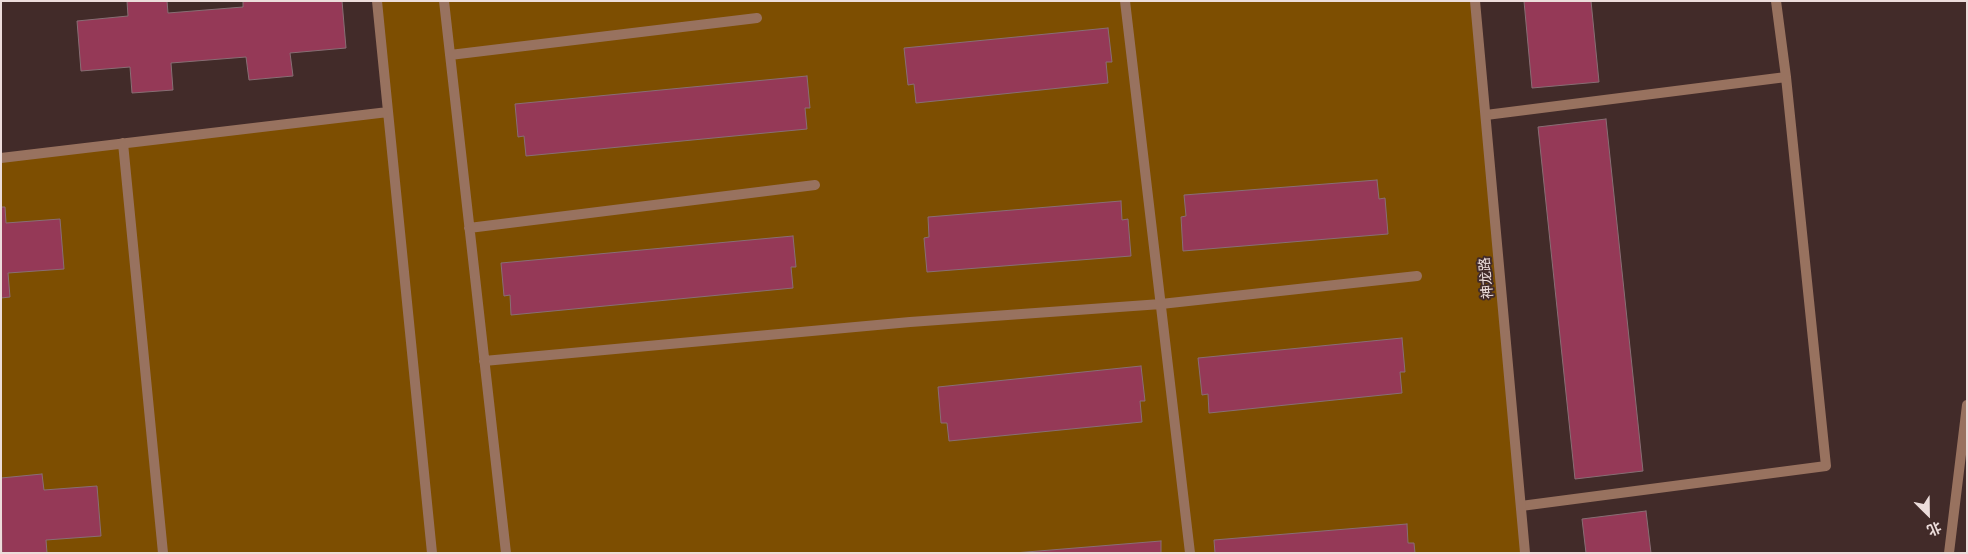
<!DOCTYPE html>
<meta charset="utf-8">
<style>
body{margin:0}
#map{position:relative;width:1968px;height:554px;overflow:hidden;background:#422b29;font-family:Signika,"Noto Sans SC",sans-serif}
canvas{display:block}
.frame{position:absolute;inset:0;border:2px solid #ecdddb;pointer-events:none}
.north{position:absolute;left:1903px;top:489px;width:50px;height:50px;-webkit-text-stroke:4px #422b29;paint-order:stroke;rotate:157deg;font-size:14px;font-weight:700;line-height:20px;text-align:center;color:#ecdddb}
.north::after{content:'';display:block;margin:auto;width:18px;height:22px;background:#ecdddb;clip-path:polygon(50% 0,100% 100%,50% 72%,0 100%)}
</style>
<div id="map">
<canvas width="1968" height="554"></canvas>
<div class="frame"></div>
<div class="north">北</div>
</div>
<script>
const c = document.querySelector('canvas').getContext('2d');
c.lineJoin = 'round';
function paint(path, color) {
  c.fillStyle = color;
  c.fill(path, 'evenodd');
}
function shape(rows) {
  const path = new Path2D();
  for (const r of rows) {
    path.moveTo(r[0], r[1]);
    for (let i = 2; i < r.length; i += 2) path.lineTo(r[i], r[i + 1]);
  }
  return path;
}
function trace(path, color, width, dash) {
  c.strokeStyle = color;
  c.lineWidth = width;
  c.lineCap = dash ? 'butt' : 'round';
  c.setLineDash(dash || []);
  c.stroke(path);
}
function label(font, color, halo, rows, align = 'center') {
  c.font = font + ' Signika,"Noto Sans SC",sans-serif';
  c.lineWidth = 4;
  c.setLineDash([]);
  c.textBaseline = 'middle';
  c.strokeStyle = halo;
  c.fillStyle = color;
  for (const [text, x, y, turn = 0] of rows) {
    c.save();
    c.translate(x, y);
    c.rotate((+turn || 0) * Math.PI / 180);
    c.textAlign = isNaN(turn) ? turn : align;
    if (halo) c.strokeText(text, 0, 0);
    c.fillText(text, 0, 0);
    c.restore();
  }
}
paint(shape([
 [377,1,1475,1,1525,553,1,553,1,158,388,112]
]), '#7d4e01');
const building = shape([
 [127,1,167,1,168,13,243,7,243,1,342,1,346,48,290,53,293,76,249,80,246,57,171,63,173,90,132,93,130,67,81,71,77,21,128,16,127,1],
 [1524,1,1591,1,1599,82,1532,88,1524,1],
 [1108,28,1112,62,1106,62,1108,83,916,103,914,84,908,85,904,48,1108,28],
 [807,76,810,108,805,108,807,129,526,156,524,136,518,137,515,104,807,76],
 [1606,119,1643,471,1575,479,1538,127,1606,119],
 [1377,180,1379,199,1385,198,1388,234,1183,251,1181,217,1186,216,1184,195,1377,180],
 [1121,201,1122,220,1128,219,1131,256,927,272,924,238,929,237,928,217,1121,201],
 [1,207,5,207,6,223,60,219,64,269,8,273,10,297,1,298,1,207],
 [793,236,796,267,791,267,793,288,511,315,510,295,504,296,501,263,793,236],
 [1402,338,1405,372,1400,372,1402,393,1209,413,1208,394,1202,395,1198,358,1402,338],
 [1141,366,1145,401,1140,401,1142,422,949,441,947,423,941,423,938,387,1141,366],
 [42,474,44,490,97,486,101,536,46,540,47,553,2,553,1,478,42,474],
 [1646,511,1651,553,1586,553,1582,519,1646,511],
 [1407,524,1408,543,1414,543,1415,553,1215,553,1214,540,1407,524],
 [1161,541,1161,553,1014,553,1161,541]
]);
paint(building, '#953957');
trace(building, '#886e74', 1);
trace(shape([
 [377,1,432,553],
 [444,1,506,553],
 [1125,1,1190,553],
 [1776,1,1786,77],
 [450,55,757,18],
 [1486,115,1786,77,1826,466,1521,506],
 [123,143,163,553],
 [1,158,388,112],
 [469,228,815,185],
 [484,361,910,322,1161,304,1417,276]
]), '#98725f', 10);
trace(shape([
 [1475,1,1525,553],
 [1949,553,1967,405]
]), '#98725f', 10);
label('14px', '#ecdddb', '#422b29', [
 ["神龙路",1487,278,-95]
]);
</script>
